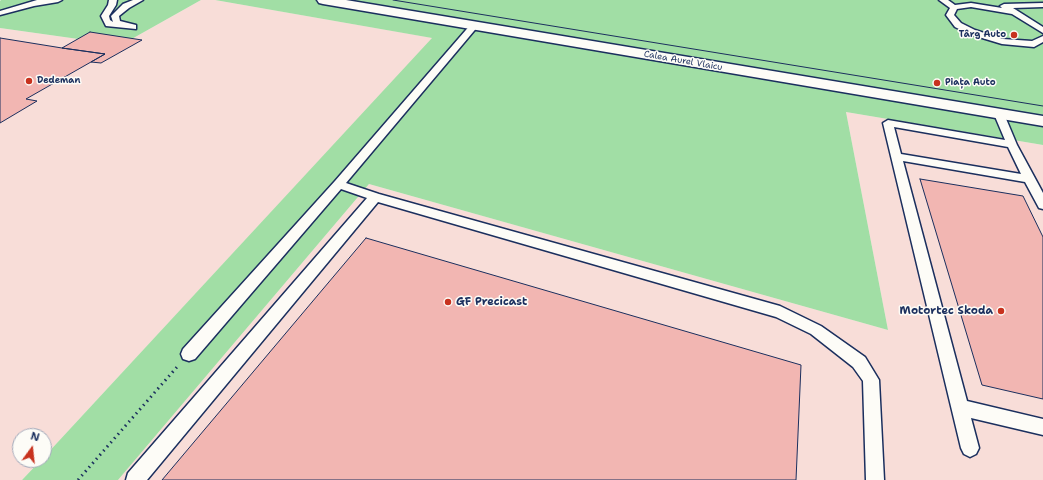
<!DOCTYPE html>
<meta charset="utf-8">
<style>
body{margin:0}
#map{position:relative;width:1043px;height:480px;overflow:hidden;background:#fbeee9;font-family:"Shantell Sans",sans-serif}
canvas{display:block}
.north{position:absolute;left:12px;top:428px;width:40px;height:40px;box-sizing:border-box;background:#fdfcf7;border:1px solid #a3aaba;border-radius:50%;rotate:15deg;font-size:11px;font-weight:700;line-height:16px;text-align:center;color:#1b2f5e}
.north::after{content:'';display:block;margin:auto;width:14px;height:18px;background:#c8321e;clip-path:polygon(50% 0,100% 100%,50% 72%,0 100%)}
</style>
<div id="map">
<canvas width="1043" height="480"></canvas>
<div class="north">N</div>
</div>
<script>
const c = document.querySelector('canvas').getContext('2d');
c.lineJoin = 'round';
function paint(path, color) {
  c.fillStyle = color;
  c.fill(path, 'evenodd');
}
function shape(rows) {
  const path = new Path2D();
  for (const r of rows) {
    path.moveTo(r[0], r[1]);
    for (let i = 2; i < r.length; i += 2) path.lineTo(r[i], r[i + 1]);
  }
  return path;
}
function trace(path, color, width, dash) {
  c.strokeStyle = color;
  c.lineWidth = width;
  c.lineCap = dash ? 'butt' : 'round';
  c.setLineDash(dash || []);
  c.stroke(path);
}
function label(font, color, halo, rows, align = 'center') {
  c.font = font + ' "Shantell Sans",sans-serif';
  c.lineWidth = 3;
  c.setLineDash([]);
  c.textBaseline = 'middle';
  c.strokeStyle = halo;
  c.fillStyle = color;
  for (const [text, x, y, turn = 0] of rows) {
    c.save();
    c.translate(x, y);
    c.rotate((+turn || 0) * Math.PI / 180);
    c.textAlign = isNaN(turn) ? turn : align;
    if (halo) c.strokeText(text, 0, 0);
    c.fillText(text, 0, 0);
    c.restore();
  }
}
paint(shape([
 [201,0,215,0,433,38,44,457,44,436,20,436,20,460,41,460,22,480,0,480,0,28,121,45],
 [846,112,1043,145,1043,480,118,480,369,184,888,330]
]), '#f8ddd8');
paint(shape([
 [1,0,201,0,121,45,0,28,0,1],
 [215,0,1043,0,1043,145,846,112,888,330,369,184,118,480,22,480,41,460,44,460,44,457,432,38]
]), '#a1dea5');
const building = shape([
 [90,32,142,40,101,63,91,62,105,54,62,48,90,32],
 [0,38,62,48,105,54,26,99,37,101,0,123,0,38],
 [920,179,1023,196,1043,237,1043,399,982,385,920,179],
 [366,238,801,365,796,480,162,480,366,238]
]);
paint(building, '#f2b6b2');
trace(building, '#1b2f5e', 1);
const lane = shape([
 [37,0,62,0,58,2,34,6,0,15,0,11,37,0],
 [109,0,117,0,116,5,109,16,110,20,113,22,111,16,123,4,133,0,143,0,129,8,119,16,120,21,136,25,136,29,106,26,101,16,108,5,109,0],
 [939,0,948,0,955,5,971,3,1002,8,1000,6,1004,4,1043,3,1043,7,1013,8,1043,27,1043,33,1012,14,971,7,957,9,954,15,961,23,975,30,1003,39,1032,41,1043,36,1043,42,1034,47,1002,44,969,34,955,27,946,15,950,8,939,0],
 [472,23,475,23,479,25,346,183,379,194,780,306,821,326,865,357,879,380,884,480,866,480,863,381,853,367,811,334,776,317,378,202,147,480,126,480,128,473,367,198,341,189,195,359,189,361,183,359,181,354,183,349,335,181,472,23],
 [999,111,1004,114,1017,145,1043,193,1043,209,1039,208,1025,182,903,161,967,401,1043,419,1043,435,971,418,979,448,976,454,970,457,964,454,961,448,883,123,888,120,1005,140,994,114,999,111],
 [894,127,1008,147,1021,174,901,154,894,127]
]);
const primary = shape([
 [317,0,346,0,1043,116,1043,126,323,4,319,3,317,0]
]);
trace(lane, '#1b2f5e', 3);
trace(primary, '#1b2f5e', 3);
trace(shape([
 [78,480,177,367]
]), '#1b2f5e', 3, [1.5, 4]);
paint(lane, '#fdfcf7');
paint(primary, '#fdfcf7');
trace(shape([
 [393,0,1043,106]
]), '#1b2f5e', 1);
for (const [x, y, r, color] of [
 [1014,35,4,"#c8321e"],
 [29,81,4,"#c8321e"],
 [937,83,4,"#c8321e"],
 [448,302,4,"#c8321e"],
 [1001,311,4,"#c8321e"]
]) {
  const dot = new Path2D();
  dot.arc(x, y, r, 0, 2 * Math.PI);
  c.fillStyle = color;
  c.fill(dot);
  trace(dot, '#fdfcf7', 1.5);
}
label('bold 9px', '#1b2f5e', '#fdfcf7', [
 ["Târg Auto",1006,35,"right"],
 ["Dedeman",37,81],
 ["Piața Auto",945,83]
], 'left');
label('9px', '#1b2f5e', '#fdfcf7', [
 ["Calea Aurel Vlaicu",683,61,10]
]);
label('bold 11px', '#1b2f5e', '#fdfcf7', [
 ["GF Precicast",456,302],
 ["Motortec Skoda",993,311,"right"]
], 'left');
</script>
